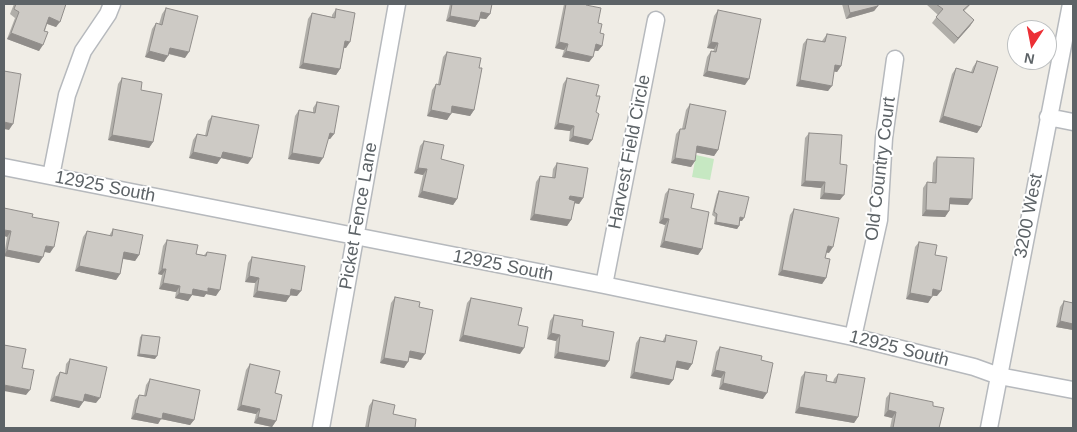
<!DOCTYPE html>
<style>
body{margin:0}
#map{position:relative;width:1077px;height:432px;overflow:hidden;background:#f0ede6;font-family:Helvetica,sans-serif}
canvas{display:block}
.frame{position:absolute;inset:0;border:5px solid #5d6367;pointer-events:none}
.north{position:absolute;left:1007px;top:20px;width:50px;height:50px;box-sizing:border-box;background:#fff;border:1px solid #bec1c2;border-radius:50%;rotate:191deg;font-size:14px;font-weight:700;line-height:20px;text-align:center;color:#5d6367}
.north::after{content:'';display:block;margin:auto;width:18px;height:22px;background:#ec3036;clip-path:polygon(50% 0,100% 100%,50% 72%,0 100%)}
</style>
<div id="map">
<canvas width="1077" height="432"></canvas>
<div class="frame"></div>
<div class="north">N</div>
</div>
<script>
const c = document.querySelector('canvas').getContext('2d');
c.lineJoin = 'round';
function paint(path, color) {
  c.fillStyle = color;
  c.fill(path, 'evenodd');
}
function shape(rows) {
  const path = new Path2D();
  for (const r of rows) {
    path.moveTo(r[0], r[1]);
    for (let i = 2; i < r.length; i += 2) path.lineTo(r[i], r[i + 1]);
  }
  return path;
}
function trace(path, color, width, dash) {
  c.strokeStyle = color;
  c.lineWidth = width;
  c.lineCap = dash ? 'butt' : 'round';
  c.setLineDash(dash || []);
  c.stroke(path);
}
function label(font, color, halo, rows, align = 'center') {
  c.font = font + ' Helvetica,sans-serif';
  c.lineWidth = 4;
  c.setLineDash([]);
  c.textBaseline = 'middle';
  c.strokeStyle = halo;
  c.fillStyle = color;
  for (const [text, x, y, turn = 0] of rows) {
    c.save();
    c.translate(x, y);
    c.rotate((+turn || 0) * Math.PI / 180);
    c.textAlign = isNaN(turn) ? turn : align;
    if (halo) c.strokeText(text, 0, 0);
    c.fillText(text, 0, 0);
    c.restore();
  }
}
paint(shape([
 [696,155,714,159,710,180,692,177]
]), '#c6e8c2');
const minor = shape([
 [1048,117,1073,122],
 [4,167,604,285,853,337,974,367,999,376,1073,390],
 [51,176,67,95,83,51,108,14,112,4],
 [604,285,656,20],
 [853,337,879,220,884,138,895,59],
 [321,428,397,4],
 [989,428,1071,4]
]);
trace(minor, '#b6b9bd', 19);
trace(minor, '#fff', 16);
paint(shape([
 [14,4,66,4,56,27,47,24,39,51,7,39,15,18,10,14],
 [450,4,492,4,490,14,486,19,479,18,479,21,475,27,446,21],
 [564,4,586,4,586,5,598,23,602,46,598,51,594,51,593,57,589,62,562,57,564,50,555,48],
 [842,4,878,4,878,6,874,11,846,19],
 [926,4,971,4,964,11,974,20,970,26,954,44,932,23,938,15],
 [166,8,185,58,168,54,164,62,145,57,152,29,156,23,159,24,162,14],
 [336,9,346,48,344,48,340,69,336,75,299,68,308,19,312,13,332,17,332,15],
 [718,10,745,85,703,76,707,57,711,51,713,52,714,49,707,48,714,16],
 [827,34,841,66,837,72,834,71,828,91,796,86,803,44,807,39,822,41],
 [447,52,479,68,474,110,470,116,451,112,447,120,427,116,432,90,436,84,438,84,443,57],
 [977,61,981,127,977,133,939,122,952,74,956,68,971,72,973,67],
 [122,78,141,90,153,142,149,148,108,140,118,84],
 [567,78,596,96,592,140,588,145,569,141,570,131,554,129,563,84],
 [317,102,334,134,330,139,328,139,319,164,288,159,295,116,299,110,313,112,313,108],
 [690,104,718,150,714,156,696,152,695,161,691,167,671,163,676,134,680,129,682,129,686,110],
 [212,116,248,164,221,158,217,164,189,158,193,140,197,134,205,136,208,121],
 [809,133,840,164,840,200,820,199,821,188,801,186,805,138],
 [424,141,441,159,457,199,453,205,418,197,423,175,414,173,420,146],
 [937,157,968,205,950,204,949,211,945,217,922,216,923,188,927,182,932,182,933,163],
 [557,163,583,198,579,204,574,203,571,220,567,226,530,220,536,182,540,176,552,178,553,169],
 [669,189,691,208,702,249,698,255,660,247,665,225,659,223,665,194],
 [719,191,742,221,740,221,739,226,737,229,714,224,715,217,712,215,717,194],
 [4,208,50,253,44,252,39,263,4,256,7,237],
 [794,209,829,253,826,252,825,258,826,278,822,284,778,275,790,215],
 [113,229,139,255,135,261,123,259,120,274,116,280,75,271,83,237,87,231,109,236],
 [167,240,196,254,204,255,207,252,216,296,206,294,204,297,192,295,188,301,175,298,176,292,159,289,162,275,158,274,163,246],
 [919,242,935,255,937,296,932,296,928,303,906,299,915,247],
 [252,257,297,296,290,295,286,302,253,297,255,283,245,282,248,263],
 [395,297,419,307,421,360,409,357,404,368,380,363,391,303],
 [471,298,518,325,520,354,459,341,467,303],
 [1064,301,1073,303,1073,330,1056,327,1060,307],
 [554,315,582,326,605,367,554,358,556,341,547,339,550,321],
 [142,335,155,359,137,356,140,337],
 [666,335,692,364,688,370,675,367,673,380,669,385,630,378,636,343,640,337,662,342],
 [720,347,761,360,763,399,719,389,721,378,711,376,716,352],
 [70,359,96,403,84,401,79,408,50,401,56,377,60,372,65,373,66,364],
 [250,364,275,393,276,421,272,427,254,423,256,414,237,410,246,370],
 [805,372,826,381,833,382,834,379,838,374,858,417,854,423,795,413,801,377],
 [150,379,194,420,190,425,161,419,158,424,131,419,135,400,139,395,144,396,146,385],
 [890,393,933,406,939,428,890,428,892,418,884,416,886,398],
 [373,400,393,414,415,428,365,428,369,406]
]), '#b0aea9');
paint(shape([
 [878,6,874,11,846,19,850,13],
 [481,12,490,14,486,19,477,18],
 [450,16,479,21,475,27,446,21],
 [49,17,60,22,56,27,45,23],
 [974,20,970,26,954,44,958,38],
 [11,33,43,45,39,51,7,39],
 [345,41,350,42,346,48,341,47],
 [559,42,568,44,564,50,555,48],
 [711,42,718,43,714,49,707,48],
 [596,44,602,46,598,51,592,50],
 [170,48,189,52,185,58,166,53],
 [149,51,168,56,164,62,145,57],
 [566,51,593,57,589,62,562,57],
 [303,63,340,69,336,75,299,68],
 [835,65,841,66,837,72,831,71],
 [707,71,749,79,745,85,703,76],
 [800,80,832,86,828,91,796,86],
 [452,106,474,110,470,116,448,112],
 [431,110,451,114,447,120,427,116],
 [943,116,981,127,977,133,939,122],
 [4,122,13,124,9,130,4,129],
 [558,123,574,126,570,131,554,129],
 [330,133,334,134,330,139,326,139],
 [112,135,153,142,149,148,108,140],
 [573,136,592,140,588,145,569,141],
 [697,146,718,150,714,156,693,152],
 [193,152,223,152,252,158,248,164,221,158,217,164,189,158],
 [292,153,323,158,319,164,288,159],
 [675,158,695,161,691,167,671,163],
 [418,168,427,169,423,175,414,173],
 [805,181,825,182,821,188,801,186],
 [422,191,457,199,453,205,418,197],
 [824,193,844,195,840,200,820,199],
 [570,196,583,198,579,204,566,201],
 [950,198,972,199,968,205,946,204],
 [926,210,949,211,945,217,922,216],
 [534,214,571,220,567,226,530,220],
 [740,217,744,218,742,221,738,220],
 [663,218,669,219,665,225,659,223],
 [716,222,739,226,737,229,714,224],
 [4,230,11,231,7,237,4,236],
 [664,241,702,249,698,255,660,247],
 [46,246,54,247,50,253,42,251],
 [828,246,833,247,829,253,824,252],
 [7,250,43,257,39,263,4,256],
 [124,252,139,255,135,261,120,258],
 [79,266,120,274,116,280,75,271],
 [162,269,166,269,162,275,158,274],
 [782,270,826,278,822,284,778,275],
 [249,276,259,278,255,283,245,282],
 [163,283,180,286,176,292,159,289],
 [208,288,220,290,216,296,206,294,204,297,192,295,188,301,175,298,179,293,193,289],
 [291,289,301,291,297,296,287,295],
 [933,289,941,291,937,296,929,295],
 [257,291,290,296,286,302,253,297],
 [910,293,932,297,928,303,906,299],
 [1060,321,1073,324,1073,330,1056,327],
 [551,333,560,335,556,341,547,339],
 [463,335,524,348,520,354,459,341],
 [410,351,425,354,421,360,406,357],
 [558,352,609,361,605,367,554,358],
 [139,354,157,356,155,359,137,356],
 [384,358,408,362,404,368,380,363],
 [677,361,692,364,688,370,673,367],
 [715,370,725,372,721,378,711,376],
 [634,372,673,380,669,385,630,378],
 [723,383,767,393,763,399,719,389],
 [4,385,30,390,26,395,4,391],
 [85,394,100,398,96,403,81,400],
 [54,396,83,402,79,408,50,401],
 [241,405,260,409,256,414,237,410],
 [799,407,858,417,854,423,795,413],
 [888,410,896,412,892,418,884,416],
 [135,413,163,413,194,420,190,425,161,419,158,424,131,419],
 [258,417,276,421,272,427,254,423]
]), '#908d8a');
const building = shape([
 [16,4,66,4,60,22,49,17,44,31,48,32,43,45,11,33,19,12,14,9,16,4],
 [452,4,492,4,490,14,481,12,479,21,450,16,452,4],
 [566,4,586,4,586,5,601,8,598,23,602,24,600,33,604,34,602,46,596,44,593,57,566,51,568,44,559,42,566,4],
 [848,4,878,4,878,6,850,13,848,4],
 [936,4,970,4,963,10,974,20,958,38,936,17,943,9,936,4],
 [166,8,198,16,189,52,170,48,168,56,149,51,156,23,162,25,166,8],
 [336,9,355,13,350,42,345,41,340,69,303,63,312,13,335,18,336,9],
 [718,10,761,19,749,79,707,71,711,51,716,52,718,43,711,42,718,10],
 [827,34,846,37,841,66,835,65,832,86,800,80,807,39,825,42,827,34],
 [447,52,481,58,479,68,482,68,474,110,452,106,451,114,431,110,436,84,440,85,447,52],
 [977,61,998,67,981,127,943,116,956,68,973,73,977,61],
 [4,71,21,74,13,124,4,122,4,71],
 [122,78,142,82,141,90,162,94,153,142,112,135,122,78],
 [567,78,599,85,596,96,600,96,596,112,599,114,592,140,573,136,574,126,558,123,567,78],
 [317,102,339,106,334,134,330,133,323,158,292,153,299,110,315,113,317,102],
 [690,104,726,111,718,150,697,146,695,161,675,158,680,129,685,129,690,104],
 [212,116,259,125,252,158,223,152,221,158,193,152,197,134,207,136,212,116],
 [809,133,842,135,840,164,847,165,844,195,824,193,825,182,805,181,809,133],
 [424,141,444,145,441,159,464,165,457,199,422,191,427,169,418,168,424,141],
 [937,157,974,158,972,199,950,198,949,211,926,210,927,182,936,183,937,157],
 [557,163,588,168,583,198,570,196,569,199,575,201,571,220,534,214,540,176,555,178,557,163],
 [669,189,694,194,691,208,709,212,702,249,664,241,669,219,663,218,669,189],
 [719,191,749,197,744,218,740,217,739,226,716,222,717,214,714,212,719,191],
 [4,208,33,214,32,217,59,222,54,247,46,246,43,257,7,250,11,231,4,230,4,208],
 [794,209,839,218,833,247,828,246,825,258,830,259,826,278,782,270,794,209],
 [113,229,143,235,139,255,124,252,120,274,79,266,87,231,112,236,113,229],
 [167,240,198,245,196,254,206,256,207,252,226,255,220,290,208,288,208,292,193,289,192,295,179,293,180,286,163,283,166,269,162,269,167,240],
 [919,242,937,245,935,255,947,257,941,291,933,289,932,297,910,293,919,242],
 [252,257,305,266,301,291,291,289,290,296,257,291,259,278,249,276,252,257],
 [395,297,420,302,419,307,433,310,425,354,410,351,408,362,384,358,395,297],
 [471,298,522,308,518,325,528,327,524,348,463,335,471,298],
 [1064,301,1073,303,1073,324,1060,321,1064,301],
 [554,315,583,320,582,326,614,332,609,361,558,352,560,335,551,333,554,315],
 [142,335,160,337,157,356,139,354,142,335],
 [666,335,697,341,692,364,677,361,673,380,634,372,640,337,665,342,666,335],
 [4,345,26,349,22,368,34,370,30,390,4,385,4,345],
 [720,347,762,356,761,360,773,363,767,393,723,383,725,372,715,370,720,347],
 [70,359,107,367,100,398,85,394,83,402,54,396,60,372,67,374,70,359],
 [250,364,280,371,275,393,282,395,276,421,258,417,260,409,241,405,250,364],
 [805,372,827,375,826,381,836,383,838,374,865,378,858,417,799,407,805,372],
 [150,379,200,390,194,420,163,413,162,419,135,413,139,395,146,396,150,379],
 [890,393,933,402,933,406,944,408,939,428,893,428,896,412,888,410,890,393],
 [373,400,395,405,393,414,416,419,415,428,368,428,373,400]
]);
paint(building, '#cdcac5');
trace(building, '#908d8a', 1);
label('18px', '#5d6367', '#fff', [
 ["Harvest Field Circle",630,152,-79],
 ["Old Country Court",881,169,-83],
 ["12925 South",105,187,11],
 ["Picket Fence Lane",359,216,-80],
 ["3200 West",1029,216,-79],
 ["12925 South",503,266,11],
 ["12925 South",899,349,14]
]);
</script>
